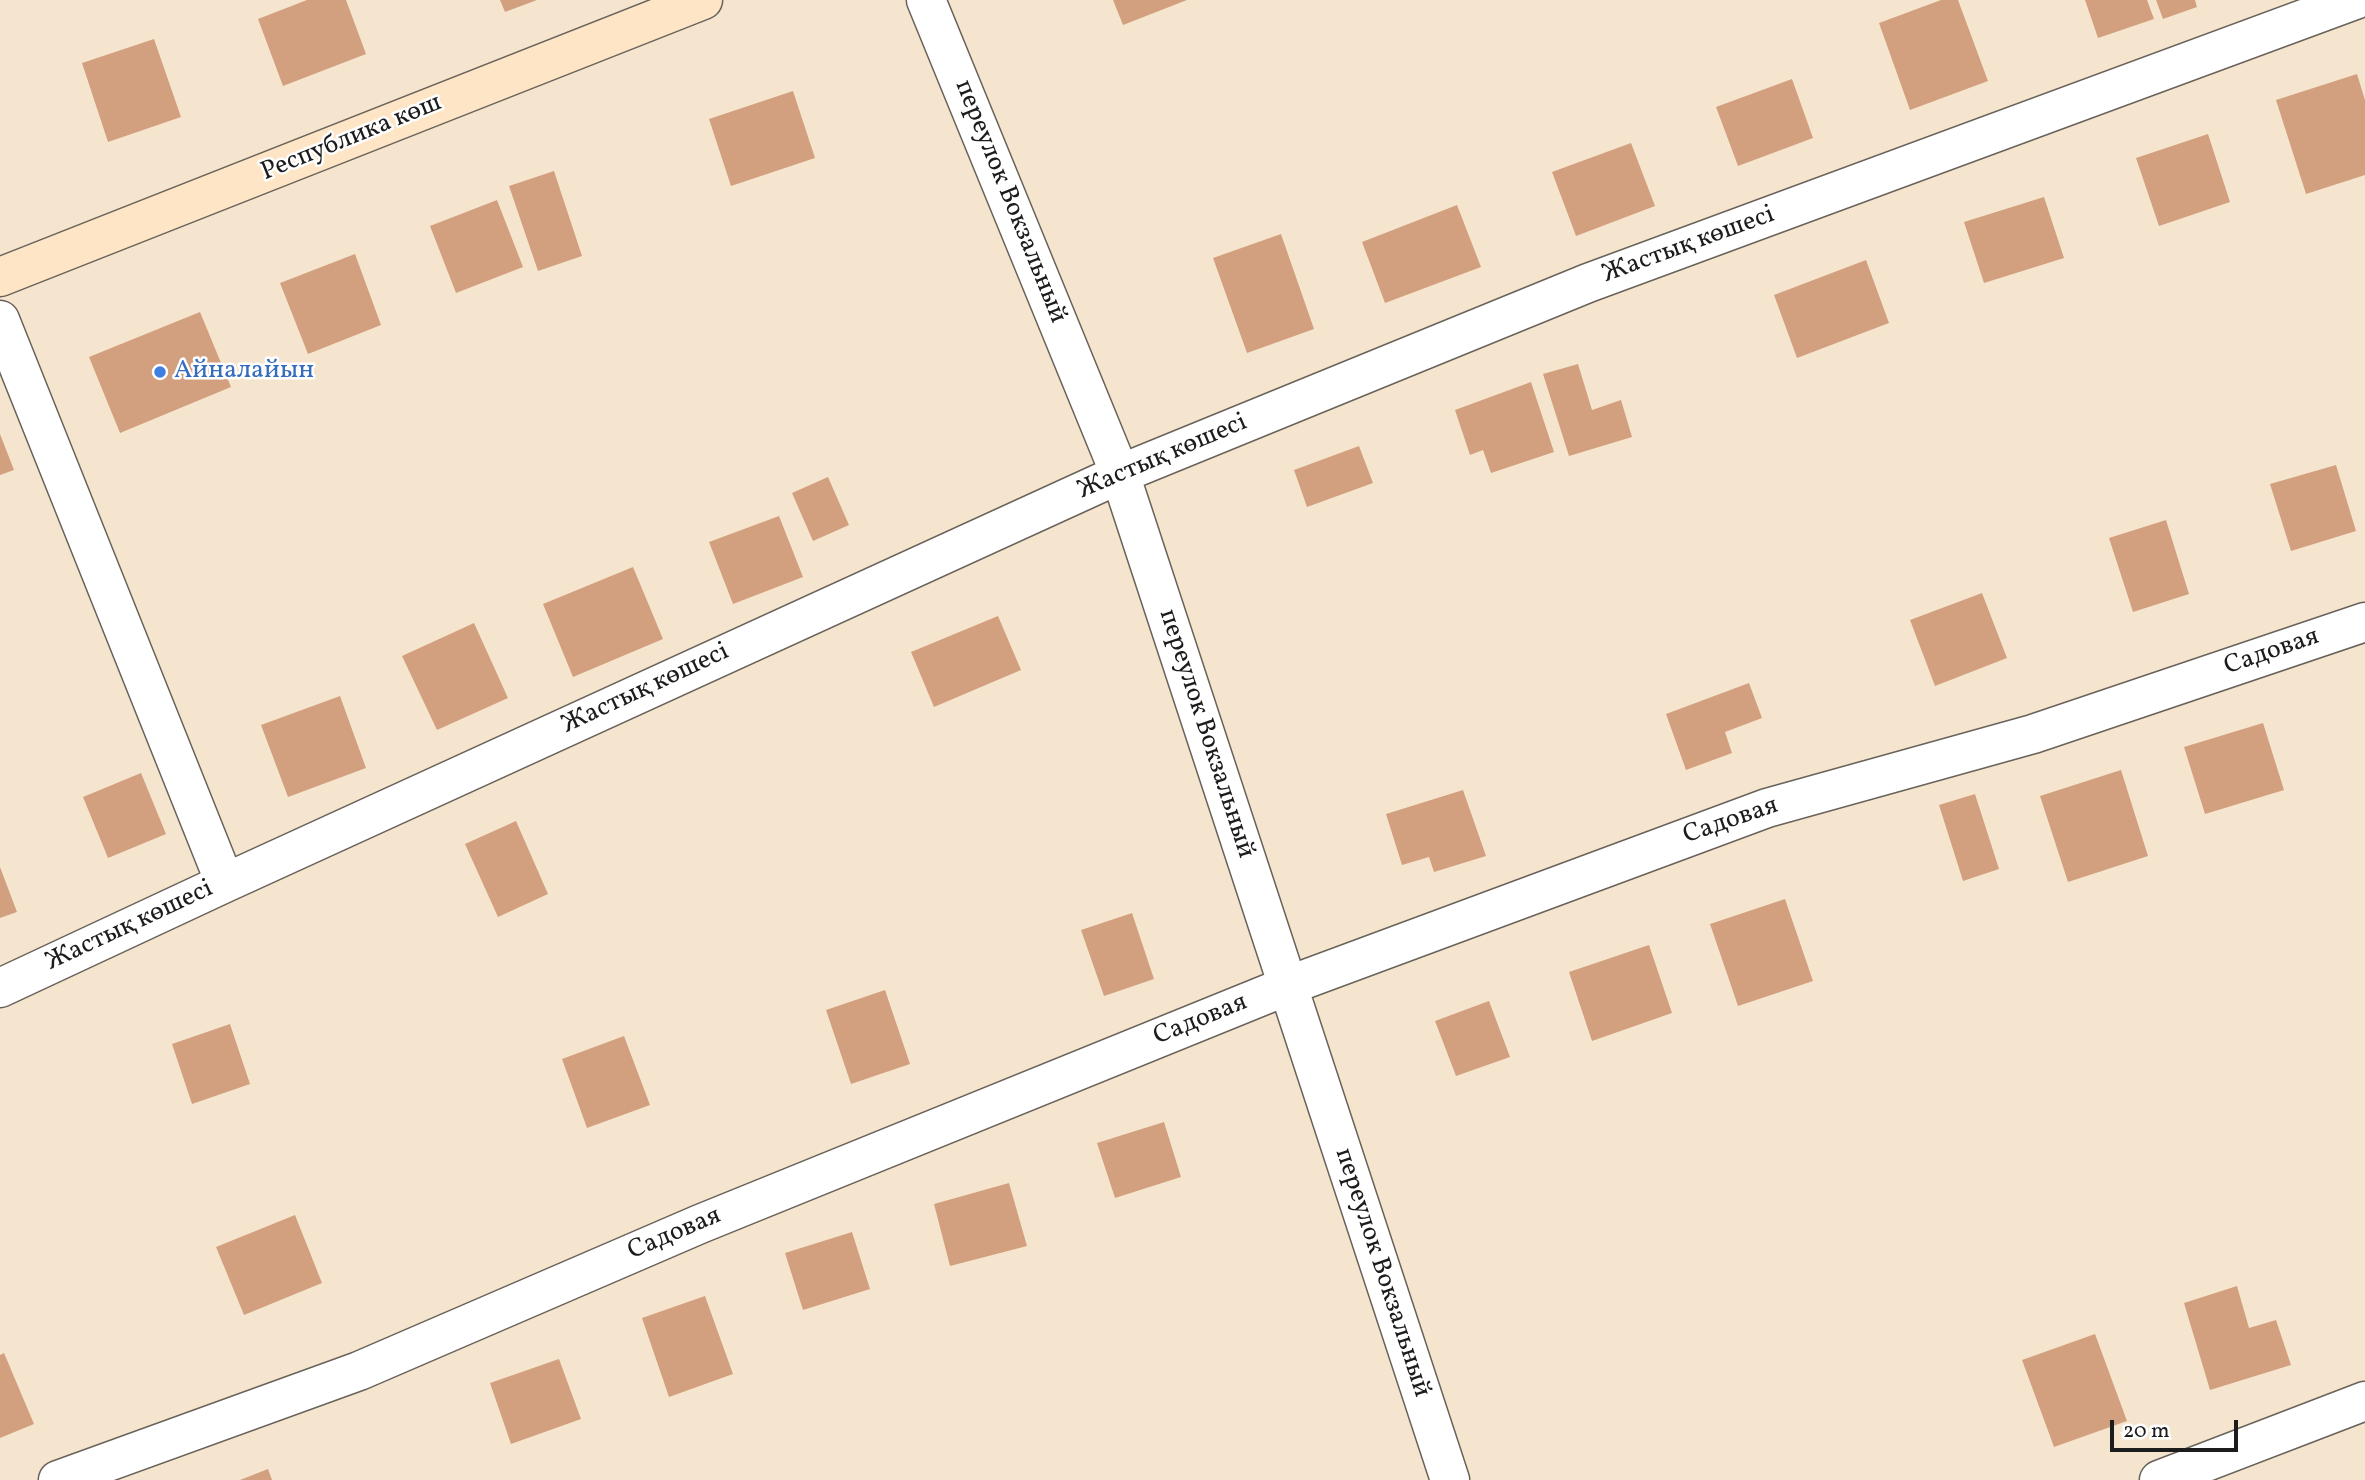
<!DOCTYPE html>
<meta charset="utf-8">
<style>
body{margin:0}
#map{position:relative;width:2365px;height:1480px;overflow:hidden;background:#f6e5ce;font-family:Vollkorn,serif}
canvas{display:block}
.scale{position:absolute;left:2110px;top:1420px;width:128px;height:32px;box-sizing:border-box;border:4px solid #1c1c1c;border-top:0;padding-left:9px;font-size:21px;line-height:24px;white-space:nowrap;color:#1c1c1c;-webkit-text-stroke:5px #fff;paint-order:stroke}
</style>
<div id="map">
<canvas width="2365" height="1480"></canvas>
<div class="scale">20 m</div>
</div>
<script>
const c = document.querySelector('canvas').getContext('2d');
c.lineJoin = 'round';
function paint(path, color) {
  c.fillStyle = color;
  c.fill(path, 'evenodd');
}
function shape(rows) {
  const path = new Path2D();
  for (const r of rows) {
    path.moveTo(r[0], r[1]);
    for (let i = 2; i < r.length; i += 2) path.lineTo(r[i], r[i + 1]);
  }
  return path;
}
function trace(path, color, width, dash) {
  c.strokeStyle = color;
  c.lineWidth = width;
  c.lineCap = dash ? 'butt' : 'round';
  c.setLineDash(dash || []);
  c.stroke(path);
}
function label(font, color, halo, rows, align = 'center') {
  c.font = font + ' Vollkorn,serif';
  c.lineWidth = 5;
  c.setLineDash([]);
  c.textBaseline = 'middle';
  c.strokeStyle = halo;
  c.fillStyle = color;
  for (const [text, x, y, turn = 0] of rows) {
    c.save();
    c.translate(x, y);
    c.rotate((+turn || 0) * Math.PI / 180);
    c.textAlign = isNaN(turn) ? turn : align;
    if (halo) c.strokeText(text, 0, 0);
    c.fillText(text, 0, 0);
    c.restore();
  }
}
paint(shape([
 [307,0,346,0,366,54,283,86,258,19],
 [500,0,537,0,505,12],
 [1113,0,1187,0,1123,25],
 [1941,0,1958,0,1988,81,1910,110,1879,23],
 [2085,0,2147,0,2154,19,2098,38],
 [2156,0,2195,0,2197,7,2163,19],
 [154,39,181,117,108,142,82,63],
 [2357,74,2365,100,2365,175,2306,194,2276,100],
 [1792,79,1813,138,1738,166,1716,107],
 [793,91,815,158,731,186,709,119],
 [2208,134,2230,202,2159,226,2136,158],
 [1631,143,1655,206,1576,236,1552,172],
 [554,171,582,256,538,271,509,186],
 [2044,197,2064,258,1984,283,1964,222],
 [497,200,523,267,456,293,430,226],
 [1457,205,1481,267,1385,303,1362,242],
 [1281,234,1314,329,1247,353,1213,258],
 [355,254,381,325,308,354,280,283],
 [1866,260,1889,323,1797,358,1774,295],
 [200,312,231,387,120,433,89,357],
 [1578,364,1592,410,1621,400,1632,437,1569,456,1543,374],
 [1531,382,1554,452,1491,473,1483,450,1470,455,1455,410],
 [0,434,14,470,0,475],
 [1359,446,1373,483,1307,507,1294,470],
 [2336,465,2356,531,2291,551,2270,484],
 [828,477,849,525,813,541,792,493],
 [779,516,803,577,733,604,709,542],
 [2166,520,2189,594,2133,612,2109,538],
 [633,567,663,639,573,677,543,604],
 [1982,593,2007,658,1935,686,1910,620],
 [998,616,1021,670,934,707,911,652],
 [474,623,508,698,437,730,402,656],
 [1749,683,1762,718,1725,732,1732,753,1686,770,1666,714],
 [340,696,366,768,288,797,261,725],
 [2263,723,2284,790,2205,814,2184,747],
 [2121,770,2148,856,2068,882,2040,796],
 [141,773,166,834,108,858,83,797],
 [1463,790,1486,856,1434,872,1429,857,1402,865,1386,814],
 [1975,794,1999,869,1963,881,1939,805],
 [516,821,548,894,498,917,465,844],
 [0,867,17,912,0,918],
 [1785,899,1813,981,1738,1006,1710,924],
 [1132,913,1154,979,1104,996,1081,930],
 [1649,945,1672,1013,1592,1041,1569,972],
 [885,990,910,1064,851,1084,826,1010],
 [1489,1001,1510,1057,1456,1076,1435,1021],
 [230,1024,250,1084,192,1104,172,1044],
 [624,1036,650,1105,587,1128,562,1059],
 [1164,1122,1181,1177,1115,1198,1097,1143],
 [1009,1183,1027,1246,950,1266,934,1204],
 [295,1215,322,1283,244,1315,216,1247],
 [852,1232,870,1289,803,1310,785,1253],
 [2237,1286,2249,1328,2276,1320,2291,1365,2210,1390,2184,1303],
 [705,1296,733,1374,669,1397,642,1318],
 [2095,1334,2127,1421,2054,1447,2022,1360],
 [4,1353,34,1424,0,1438,0,1355],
 [559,1359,581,1419,511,1444,490,1383],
 [268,1469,272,1480,240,1480]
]), '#d2a07e');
const street = shape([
 [926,0,1120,474,1450,1480],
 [0,320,225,883],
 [0,988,225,883,1120,474,1588,283,2355,0],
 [58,1480,359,1371,700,1224,1287,986,1767,808,2033,734,2365,622],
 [2159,1480,2365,1401]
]);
const secondary = shape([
 [0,277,703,0]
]);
trace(street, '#68625a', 41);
trace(secondary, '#68625a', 41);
trace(street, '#fff', 38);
trace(secondary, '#fde5c5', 38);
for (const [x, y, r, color] of [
 [160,372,7,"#3f7fe0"]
]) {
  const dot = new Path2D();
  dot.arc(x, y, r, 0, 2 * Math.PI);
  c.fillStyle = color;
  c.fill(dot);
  trace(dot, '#fff', 2.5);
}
label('26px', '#1c1c1c', '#fff', [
 ["Республика көш",352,139,-22],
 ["переулок Вокзальный",1009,202,68],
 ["Жастық көшесі",1689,246,-20],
 ["Жастық көшесі",1163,458,-23],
 ["Садовая",2272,653,-19],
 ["Жастық көшесі",646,690,-25],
 ["переулок Вокзальный",1205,734,72],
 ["Садовая",1731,822,-19],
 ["Жастық көшесі",130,927,-25],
 ["Садовая",1201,1021,-22],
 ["Садовая",675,1235,-23],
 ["переулок Вокзальный",1381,1273,72]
]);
label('26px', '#366cbe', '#fff', [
 ["Айналайын",174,372]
], 'left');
</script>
